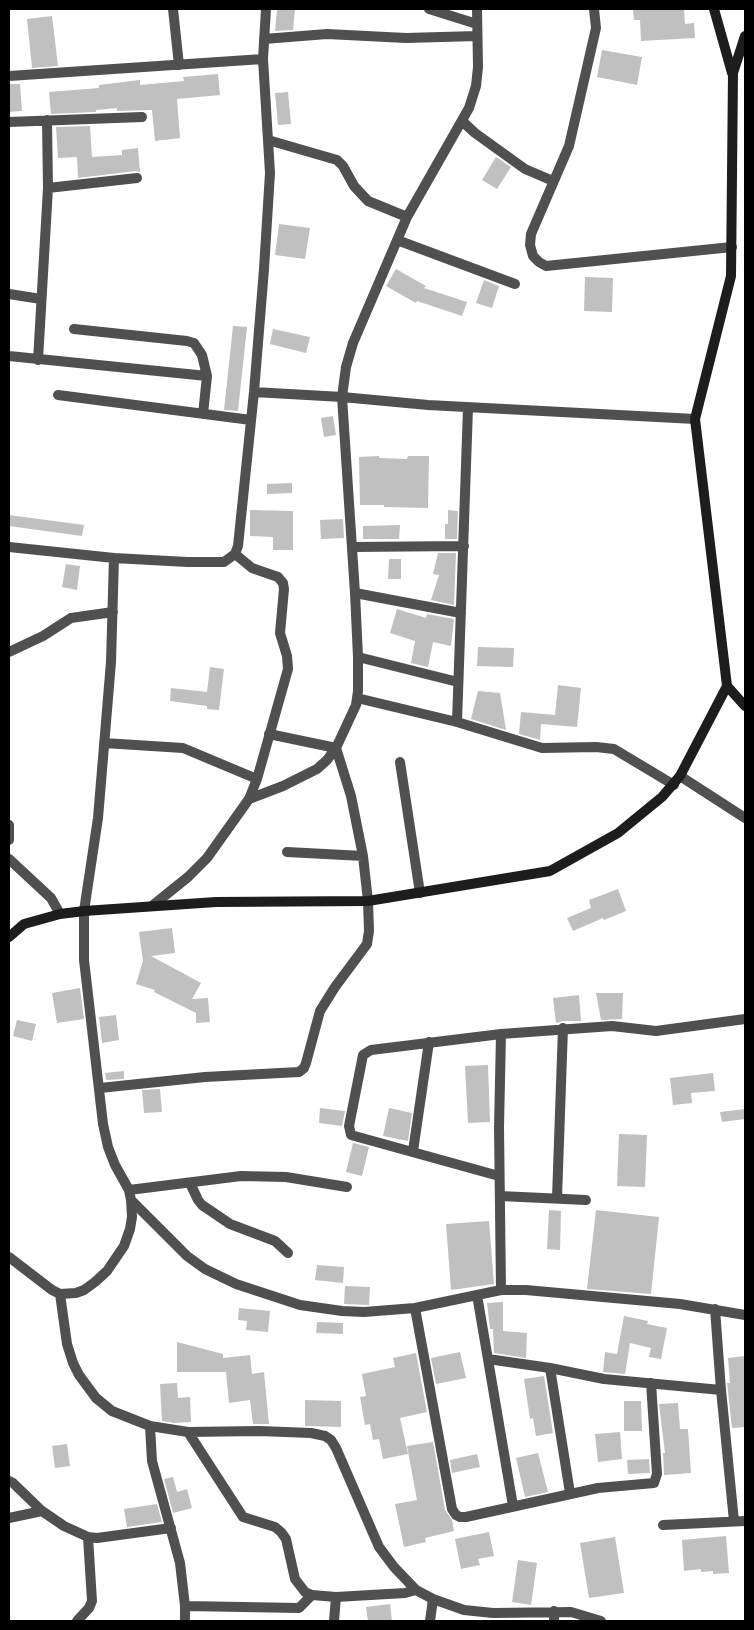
<!DOCTYPE html>
<style>
body{margin:0}
#map{position:relative;width:754px;height:1630px;overflow:hidden;background:#fff;font-family:"Varela Round",sans-serif}
canvas{display:block}
.frame{position:absolute;inset:0;border:10px solid #000;pointer-events:none}
</style>
<div id="map">
<canvas width="754" height="1630"></canvas>
<div class="frame"></div>
</div>
<script>
const c = document.querySelector('canvas').getContext('2d');
c.lineJoin = 'round';
function paint(path, color) {
  c.fillStyle = color;
  c.fill(path, 'evenodd');
}
function shape(rows) {
  const path = new Path2D();
  for (const r of rows) {
    path.moveTo(r[0], r[1]);
    for (let i = 2; i < r.length; i += 2) path.lineTo(r[i], r[i + 1]);
  }
  return path;
}
function trace(path, color, width, dash) {
  c.strokeStyle = color;
  c.lineWidth = width;
  c.lineCap = dash ? 'butt' : 'round';
  c.setLineDash(dash || []);
  c.stroke(path);
}
paint(shape([
 [277,9,295,9,293,30,275,31],
 [633,9,684,9,685,24,694,23,695,38,641,41,640,20,634,20],
 [52,16,58,66,32,68,27,19],
 [602,50,642,57,637,85,597,77],
 [218,74,220,95,177,99,180,138,155,141,152,110,117,111,117,108,96,110,96,112,51,114,49,92,99,88,99,85,140,80,140,85,184,81,183,77],
 [9,84,20,84,22,111,9,112],
 [288,92,291,124,278,125,275,93],
 [90,126,92,157,122,155,122,150,138,148,140,172,136,171,78,178,77,157,58,158,56,127],
 [496,157,511,167,497,189,482,180],
 [279,224,310,228,305,259,275,255],
 [396,269,426,286,424,288,467,302,462,316,417,301,416,303,386,286],
 [585,277,613,278,612,312,584,311],
 [484,280,499,286,492,308,476,303],
 [233,326,247,327,238,411,224,410],
 [273,329,310,337,306,353,270,344],
 [333,416,336,435,324,437,321,418],
 [379,456,379,458,407,459,408,456,429,456,428,508,384,507,384,505,360,505,359,457],
 [292,483,292,493,267,494,267,484],
 [250,510,293,511,293,550,273,550,273,537,250,536],
 [448,510,458,511,457,539,445,539,445,524,448,524],
 [9,515,84,525,82,536,9,526],
 [343,519,344,538,321,539,320,520],
 [400,525,399,539,363,539,363,526],
 [438,553,456,553,454,605,431,600,439,575,433,574],
 [389,559,401,559,401,579,388,579],
 [66,564,80,566,77,590,62,587],
 [397,609,426,618,427,614,454,619,451,646,433,642,428,667,411,663,415,641,390,633],
 [478,647,514,648,513,667,477,666],
 [210,667,224,669,219,710,207,709,207,706,170,701,171,688,207,692],
 [558,685,581,688,577,727,541,724,540,740,519,734,521,712,555,715],
 [478,691,500,693,506,730,471,719],
 [618,889,626,911,604,920,603,918,573,931,567,918,591,908,589,900],
 [172,928,175,953,151,956,201,983,192,999,208,998,210,1022,196,1023,196,1013,154,992,155,990,136,984,143,961,139,932],
 [80,988,84,1019,57,1023,52,993],
 [596,993,623,993,622,1019,601,1020],
 [579,995,581,1021,563,1021,556,1023,553,998],
 [116,1015,119,1040,102,1043,99,1017],
 [17,1020,36,1024,32,1041,13,1036],
 [488,1065,490,1122,468,1123,465,1066],
 [124,1071,124,1079,106,1080,105,1073],
 [713,1073,715,1091,691,1093,692,1103,673,1105,670,1078],
 [160,1089,162,1112,144,1113,142,1090],
 [320,1108,345,1111,342,1126,319,1123],
 [389,1108,412,1113,408,1141,383,1136],
 [745,1109,745,1119,722,1122,720,1112],
 [619,1134,647,1135,645,1187,617,1186],
 [353,1143,369,1147,362,1176,346,1172],
 [549,1210,561,1211,560,1250,547,1249],
 [596,1210,659,1217,651,1294,587,1289],
 [489,1221,494,1284,451,1290,446,1224],
 [317,1265,344,1267,343,1283,315,1280],
 [345,1286,370,1287,369,1305,344,1304],
 [503,1302,503,1331,527,1333,526,1358,494,1353,493,1329,490,1329,487,1303],
 [239,1308,270,1311,268,1332,246,1330,247,1321,238,1320],
 [624,1316,648,1321,647,1324,667,1328,661,1359,649,1357,651,1348,630,1343,625,1374,603,1372,605,1352,617,1354],
 [317,1322,343,1323,343,1334,316,1333],
 [177,1342,223,1354,223,1358,250,1355,252,1374,264,1372,269,1424,253,1424,250,1400,229,1403,226,1372,177,1372],
 [460,1352,466,1378,436,1384,431,1358],
 [416,1353,427,1412,400,1418,408,1454,383,1459,379,1439,373,1440,370,1424,365,1425,360,1397,366,1396,362,1374,395,1367,393,1358],
 [745,1356,745,1427,732,1428,727,1383,730,1383,728,1358],
 [544,1376,553,1433,536,1436,533,1418,530,1419,524,1379],
 [177,1383,178,1398,190,1397,191,1422,174,1423,162,1421,160,1384],
 [305,1400,341,1401,341,1427,305,1426],
 [624,1401,641,1401,642,1431,624,1431],
 [678,1403,680,1429,688,1429,691,1473,664,1475,663,1453,665,1453,659,1404],
 [620,1432,622,1459,598,1462,595,1434],
 [433,1442,445,1510,452,1520,454,1531,425,1538,426,1542,404,1547,395,1504,417,1500,407,1446],
 [67,1444,70,1466,55,1468,52,1446],
 [538,1453,548,1492,525,1497,516,1458],
 [477,1454,480,1467,452,1473,450,1460],
 [649,1459,650,1473,628,1474,627,1460],
 [173,1477,177,1492,187,1489,192,1508,173,1513,164,1479],
 [157,1504,162,1522,127,1527,124,1509],
 [489,1532,494,1556,478,1559,480,1565,461,1569,455,1539],
 [726,1536,729,1573,713,1574,713,1571,701,1572,701,1569,684,1571,682,1540],
 [615,1537,624,1593,589,1598,580,1543],
 [518,1560,537,1563,531,1605,512,1602],
 [390,1604,392,1621,368,1621,366,1607]
]), '#c0c0c0');
trace(shape([
 [173,9,179,65],
 [429,9,477,24],
 [594,9,596,28,569,146,531,234,530,245,533,256,539,262,546,266,732,247],
 [264,39,327,34,406,38,477,36],
 [9,76,263,59],
 [462,121,475,133,525,169,553,181],
 [9,122,142,117],
 [268,140,337,160,343,166,354,186,368,201,407,217],
 [48,188,137,178],
 [397,240,515,284],
 [9,294,41,299],
 [74,329,187,341,194,343,202,355,207,376,203,414],
 [9,356,207,376],
 [38,360,48,188,47,120],
 [254,392,342,397,428,405,695,419],
 [58,395,251,420],
 [9,547,114,558],
 [353,547,464,546],
 [355,593,461,613],
 [9,652,43,636,71,618,113,612],
 [358,657,458,682],
 [357,698,457,722,542,748,596,747,614,749,674,785],
 [457,722,468,408],
 [104,743,183,748,257,779],
 [400,762,420,893],
 [680,776,745,818],
 [249,799,283,786,317,769,327,760,336,748,356,705,358,691,358,657,355,593,342,397,346,367,353,343,407,217,469,108,476,86,478,67,477,9],
 [9,825,9,840],
 [287,852,363,856],
 [9,859,51,898,60,914],
 [152,906,188,877,207,858,249,799,257,779,288,669,287,656,280,633,284,589,283,583,278,577,252,568,235,554],
 [501,1034,499,1127,501,1290],
 [100,1088,205,1077,299,1072,304,1068,306,1063,320,1011,335,987,367,944,369,931,368,901,363,856,351,796,336,748,269,734],
 [413,1151,429,1042],
 [499,1176,351,1135,349,1126,363,1055,371,1050,501,1034,612,1026,656,1031,745,1019],
 [190,1183,198,1200,202,1205,230,1224,275,1241,288,1253],
 [129,1190,241,1176,286,1177,347,1187],
 [500,1196,586,1200],
 [557,1198,563,1028],
 [131,1200,187,1256,205,1269,236,1284,300,1305,342,1311,364,1312,415,1308,501,1290,526,1290,680,1304,745,1315],
 [9,1257,52,1290,60,1294,76,1293,84,1290,95,1282,107,1271,124,1246,130,1229,132,1217,131,1200,129,1190,115,1165,108,1147,103,1124,84,960,84,911,98,818,111,662,114,558,187,562,224,562,235,554,238,546,254,392,264,269,270,173,263,59,266,9],
 [60,1294,67,1344,73,1363,79,1375,96,1398,112,1411,150,1426,188,1432,259,1431,311,1433,325,1436,331,1440,336,1448,379,1547,394,1567,416,1590,433,1599,464,1610,493,1613,571,1612,601,1621],
 [477,1295,513,1506],
 [415,1308,452,1509,456,1515,460,1517,466,1517,598,1488,654,1483,657,1474,651,1383],
 [715,1309,721,1390,734,1521],
 [488,1359,550,1368,604,1379,721,1390],
 [550,1368,570,1493],
 [150,1426,152,1461,180,1563,185,1606,185,1621],
 [188,1432,243,1517,275,1527,281,1532,286,1539,295,1579,305,1592,312,1595,336,1597,405,1593,416,1590],
 [9,1481,13,1483,42,1511,64,1526,88,1537,97,1538,171,1528],
 [9,1518,42,1511],
 [663,1525,745,1521],
 [185,1606,299,1608,312,1595],
 [554,1611,554,1621],
 [77,1621,89,1608,92,1601,88,1537],
 [334,1621,336,1597],
 [430,1621,433,1599]
]), '#505050', 10);
trace(shape([
 [714,9,732,73],
 [745,36,733,73,731,276,695,419,727,686,745,706],
 [9,937,24,924,60,914,84,911,216,902,368,901,550,871,618,833,662,797,680,776,727,686]
]), '#1d1d1d', 10);
</script>
